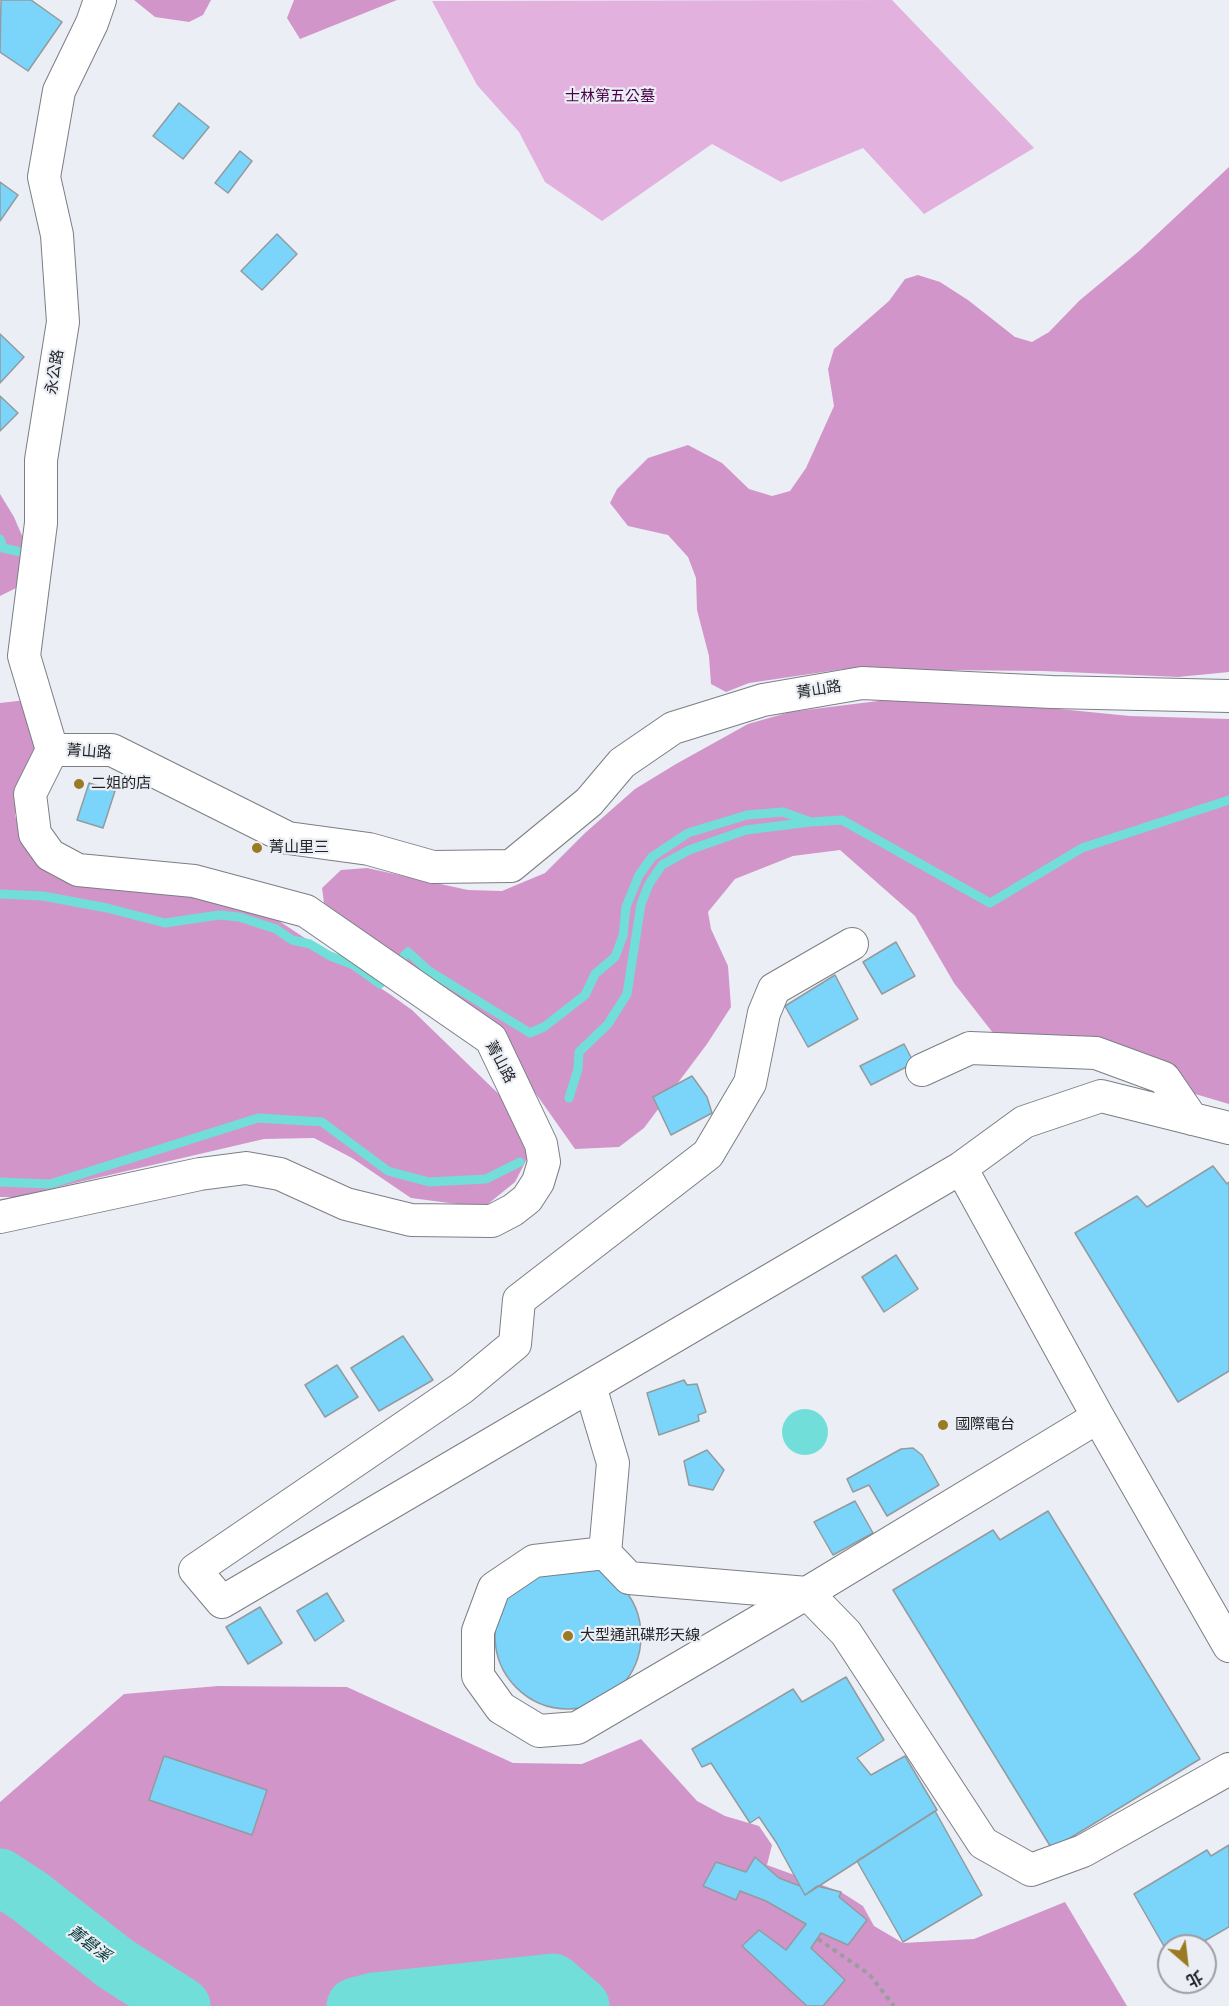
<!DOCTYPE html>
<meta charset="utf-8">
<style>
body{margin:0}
#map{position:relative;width:1229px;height:2006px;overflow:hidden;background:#ebeff5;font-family:Rubik,"Noto Sans TC",sans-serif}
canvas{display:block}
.north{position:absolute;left:1157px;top:1934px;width:60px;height:60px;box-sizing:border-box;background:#ebeff5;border:2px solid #9b9ea2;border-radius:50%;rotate:152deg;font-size:16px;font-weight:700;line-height:24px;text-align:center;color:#222426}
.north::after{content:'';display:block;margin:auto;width:21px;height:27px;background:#9b7a24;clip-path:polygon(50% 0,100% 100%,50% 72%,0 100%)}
</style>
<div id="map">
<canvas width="1229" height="2006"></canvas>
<div class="north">北</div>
</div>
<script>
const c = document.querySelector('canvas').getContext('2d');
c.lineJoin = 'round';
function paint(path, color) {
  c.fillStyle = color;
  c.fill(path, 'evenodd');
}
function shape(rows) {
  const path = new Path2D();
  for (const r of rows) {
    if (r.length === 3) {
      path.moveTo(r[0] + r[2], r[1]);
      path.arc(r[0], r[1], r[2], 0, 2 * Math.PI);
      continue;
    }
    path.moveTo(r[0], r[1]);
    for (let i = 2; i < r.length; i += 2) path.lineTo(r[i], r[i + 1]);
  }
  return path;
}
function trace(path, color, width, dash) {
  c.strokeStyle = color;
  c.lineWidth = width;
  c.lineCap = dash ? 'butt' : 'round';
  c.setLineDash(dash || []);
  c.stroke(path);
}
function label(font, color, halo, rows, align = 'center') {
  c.font = font + ' Rubik,"Noto Sans TC",sans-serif';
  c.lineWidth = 4.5;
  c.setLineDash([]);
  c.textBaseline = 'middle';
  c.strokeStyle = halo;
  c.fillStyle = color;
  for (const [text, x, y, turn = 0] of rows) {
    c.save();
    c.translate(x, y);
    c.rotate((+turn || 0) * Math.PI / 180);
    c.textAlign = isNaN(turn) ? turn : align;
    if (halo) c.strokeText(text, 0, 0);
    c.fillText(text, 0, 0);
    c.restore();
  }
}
paint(shape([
 [892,0,1034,148,924,214,863,148,781,182,712,144,602,221,545,182,519,132,477,85,432,1]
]), '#e3b1dd');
paint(shape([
 [134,0,211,0,203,15,189,22,155,17],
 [294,0,397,0,300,39,287,18],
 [1229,167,1229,672,1178,677,1043,671,844,669,749,683,726,692,711,684,709,656,697,610,696,578,688,557,668,535,628,526,610,503,617,489,648,458,688,445,722,463,749,489,772,496,790,491,806,468,834,406,828,369,834,349,889,301,905,279,918,275,940,282,968,300,1015,337,1032,342,1049,332,1080,300,1138,252],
 [0,494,14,517,26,545,18,587,0,596],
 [26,700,40,748,16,794,15,816,28,847,270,915,391,995,412,1010,506,1101,528,1157,515,1182,488,1204,457,1204,411,1198,352,1158,314,1138,264,1139,15,1197,0,1197,0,703],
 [886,700,1009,704,1130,716,1229,719,1229,1104,1151,1081,1061,1058,1012,1053,993,1033,954,983,915,916,840,850,793,856,735,879,708,912,711,929,728,966,731,1007,707,1044,644,1128,619,1147,575,1149,529,1084,429,978,324,903,322,888,341,870,367,868,468,890,502,891,545,873,585,833,635,789,676,764,748,724,790,712],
 [218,1686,347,1687,513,1763,582,1764,641,1739,697,1801,725,1816,759,1826,772,1845,767,1865,841,1892,863,1906,874,1926,903,1943,974,1939,1065,1902,1127,2006,0,2006,0,1802,124,1694]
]), '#d295ca');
paint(shape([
 [805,1432,23]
]), '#72ded9');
trace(shape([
 [0,539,3,548,21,552],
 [0,894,43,896,107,908,165,923,219,915,239,917,276,929,292,940,310,944,330,956,354,965,380,984],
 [404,956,408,952,429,971,530,1033,544,1027,585,995,595,974,615,957,623,936,626,907,639,875,652,857,688,833,747,815,783,812,808,821],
 [569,1098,578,1069,579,1052,608,1024,627,994,641,904,649,884,662,865,689,850,746,830,810,822,842,820,990,903,1082,848,1229,800],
 [0,1182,50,1184,258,1118,322,1122,388,1171,429,1182,486,1179,520,1162]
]), '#72ded9', 9);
trace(shape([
 [0,1877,29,1896,116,1964,182,2006],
 [355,2006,374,2001,553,1982,581,2006]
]), '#72ded9', 57);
const building = shape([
 [1,0,31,0,62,22,28,71,0,52,1,0],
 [179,103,209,127,183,159,153,136,179,103],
 [240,151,252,161,228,193,215,183,240,151],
 [0,182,18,195,0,221,0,182],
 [277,234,297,254,262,290,241,271,277,234],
 [0,334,24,357,0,383,0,334],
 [0,396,18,413,0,431,0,396],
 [89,783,115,791,103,828,77,820,89,783],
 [896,942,915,976,882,994,863,962,896,942],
 [835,975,858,1019,808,1047,785,1006,835,975],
 [904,1044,914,1063,871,1085,860,1066,904,1044],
 [692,1076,707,1097,712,1113,671,1135,653,1097,692,1076],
 [1213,1166,1227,1184,1229,1182,1229,1371,1178,1402,1075,1233,1137,1196,1147,1207,1213,1166],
 [896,1255,918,1289,884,1312,862,1277,896,1255],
 [403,1336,433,1380,379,1411,351,1368,403,1336],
 [337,1365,358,1397,325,1417,305,1385,337,1365],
 [684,1380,687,1385,697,1384,706,1412,698,1415,699,1421,659,1435,647,1393,684,1380],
 [913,1448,922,1455,939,1485,887,1516,869,1485,853,1492,847,1479,901,1449,913,1448],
 [707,1450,724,1470,713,1490,689,1485,684,1461,707,1450],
 [855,1501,873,1533,833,1555,814,1522,855,1501],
 [1048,1511,1200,1759,1052,1849,893,1590,993,1530,1000,1540,1048,1511],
 [568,1636,73],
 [327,1593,344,1621,315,1641,297,1611,327,1593],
 [260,1607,282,1643,248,1664,226,1627,260,1607],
 [846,1677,884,1740,857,1758,871,1775,905,1756,937,1810,805,1895,776,1842,759,1817,750,1823,711,1763,702,1767,692,1749,793,1689,802,1702,846,1677],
 [164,1756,267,1790,252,1835,149,1800,164,1756],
 [935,1811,982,1895,903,1942,857,1861,935,1811],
 [1229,1845,1229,1927,1196,1946,1169,1946,1169,1955,1134,1894,1207,1850,1211,1856,1229,1845],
 [755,1857,779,1878,800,1886,805,1895,817,1886,841,1892,839,1897,867,1920,848,1945,821,1933,811,1948,845,1980,823,2006,807,2006,742,1946,759,1930,786,1950,806,1924,766,1901,740,1891,736,1900,703,1886,716,1862,746,1872,755,1857]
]);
paint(building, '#7bd5fa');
trace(building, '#939b9e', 1.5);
const minor = shape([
 [52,750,112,750,288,838,369,849,433,867,511,866,589,802,622,763,673,728,763,700,862,683,1052,692,1229,696],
 [52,750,24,656,41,523,41,460,63,322,57,235,44,177,59,91,92,23,100,0],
 [852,944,774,989,764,1013,750,1083,708,1154,519,1300,515,1344,462,1388,195,1570,222,1602,961,1168],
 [922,1070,970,1048,1096,1053,1164,1078,1192,1119],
 [1229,1128,1101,1096,1024,1122,961,1168,1098,1417,1229,1646],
 [0,1217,200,1174,246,1168,280,1174,346,1204,411,1220,492,1221,513,1210,527,1199,538,1182,544,1162,541,1144,491,1039,306,911,194,881,78,870,50,855,35,834,30,794,52,750],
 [590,1386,613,1463,605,1553,629,1578,807,1593,846,1633,983,1843,1031,1870,1083,1851,1229,1769],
 [605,1553,534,1561,494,1588,478,1631,478,1676,501,1708,539,1731,577,1728,807,1593,1098,1417]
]);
trace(minor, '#7b7e84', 34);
trace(shape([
 [818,1939,869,1974,894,2006]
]), '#999ca0', 4, [4.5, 4.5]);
trace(minor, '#fff', 32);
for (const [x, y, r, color] of [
 [79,784,6,"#9b7a24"],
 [257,848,6,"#9b7a24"],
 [943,1425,6,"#9b7a24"],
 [568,1636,6,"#9b7a24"]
]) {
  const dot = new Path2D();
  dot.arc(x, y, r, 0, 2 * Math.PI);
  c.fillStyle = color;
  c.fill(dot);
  trace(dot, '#ebeff5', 2);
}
label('15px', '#4c0148', '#ebeff5', [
 ["士林第五公墓",610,97]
]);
label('15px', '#222426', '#ebeff5', [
 ["永公路",55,372,-81],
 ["菁山路",819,690,-9],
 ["菁山路",89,752,4],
 ["菁山路",500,1062,62]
]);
label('15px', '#222426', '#ebeff5', [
 ["二姐的店",91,784],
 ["菁山里三",269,848],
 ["國際電台",955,1425],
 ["大型通訊碟形天線",580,1636]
], 'left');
label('italic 16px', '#003635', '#ebeff5', [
 ["菁礐溪",89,1944,37]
]);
</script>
